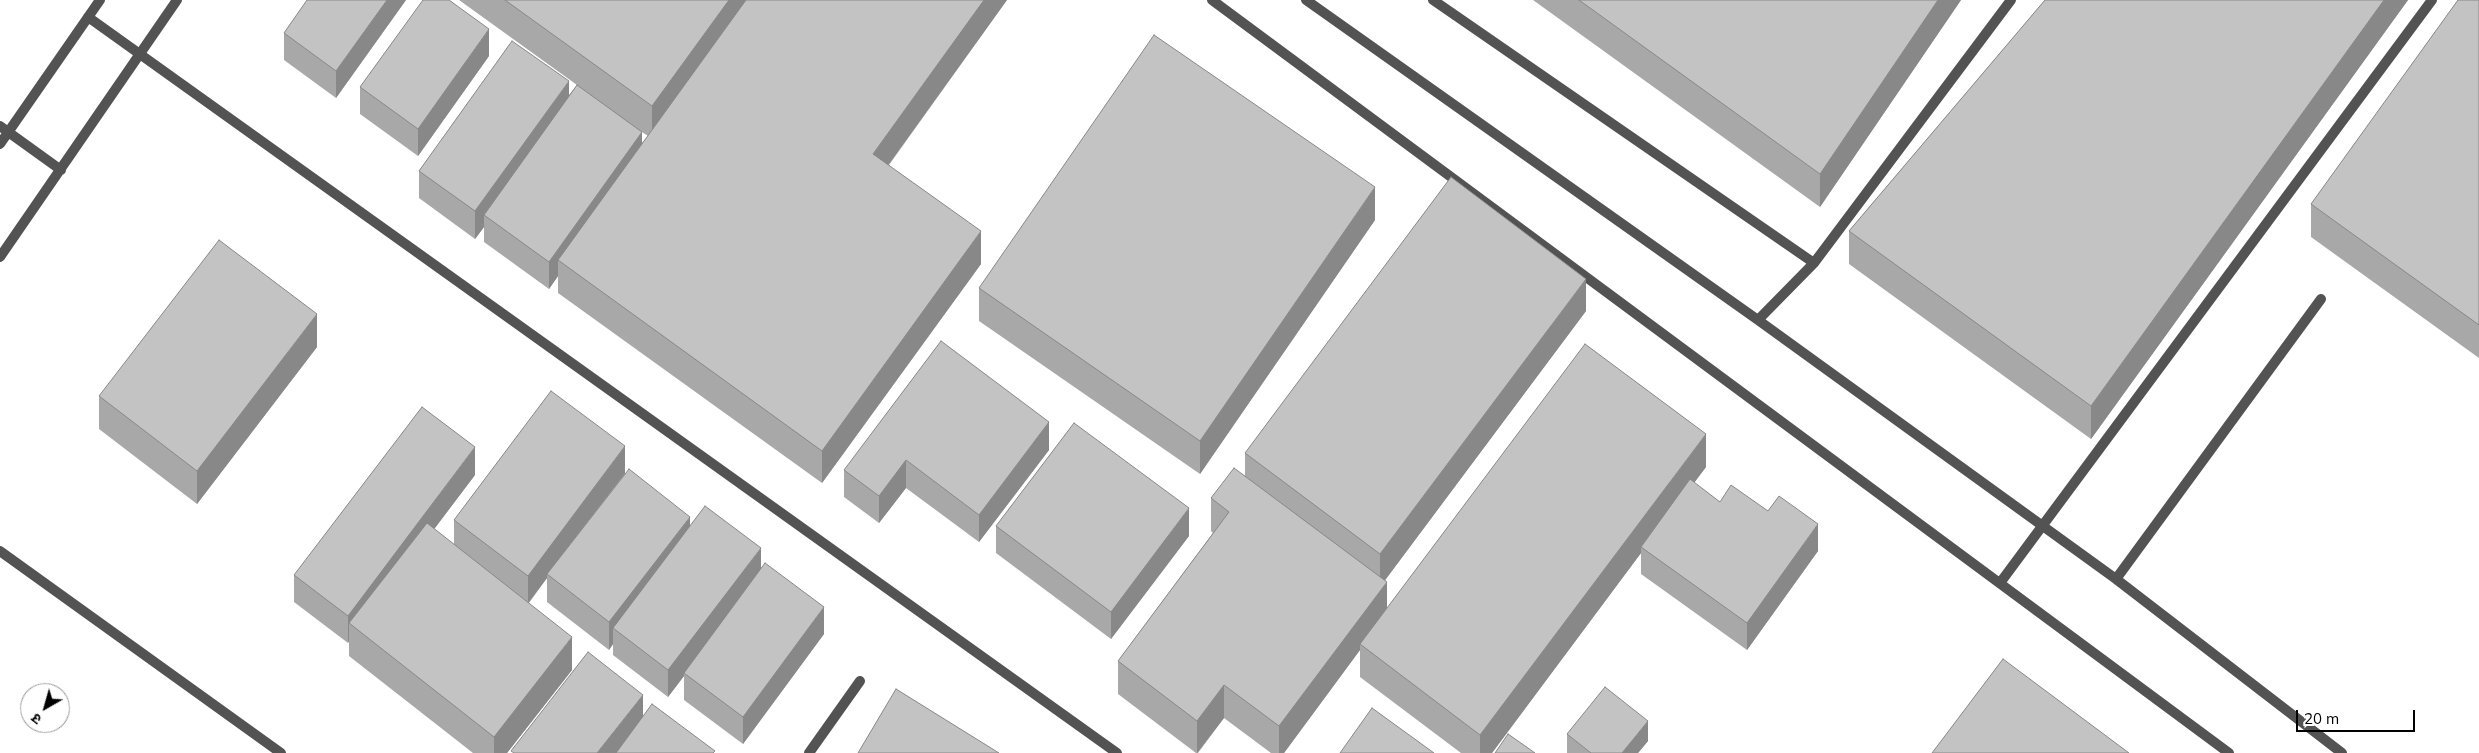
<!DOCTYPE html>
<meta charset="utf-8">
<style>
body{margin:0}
#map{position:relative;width:2479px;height:753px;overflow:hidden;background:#fff;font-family:Mulish,"Noto Sans Devanagari",sans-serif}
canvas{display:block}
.north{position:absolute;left:20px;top:683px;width:50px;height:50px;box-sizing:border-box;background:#fff;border:1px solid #999;border-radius:50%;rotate:218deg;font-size:14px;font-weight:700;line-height:20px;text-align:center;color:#000}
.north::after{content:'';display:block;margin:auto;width:18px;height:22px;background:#000;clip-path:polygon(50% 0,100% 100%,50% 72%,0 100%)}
.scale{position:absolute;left:2296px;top:710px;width:119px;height:22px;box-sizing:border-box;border:2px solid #000;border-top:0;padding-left:6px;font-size:15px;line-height:18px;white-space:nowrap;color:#000;-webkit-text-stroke:4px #fff;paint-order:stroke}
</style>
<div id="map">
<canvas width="2479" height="753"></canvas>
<div class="north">उ</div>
<div class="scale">20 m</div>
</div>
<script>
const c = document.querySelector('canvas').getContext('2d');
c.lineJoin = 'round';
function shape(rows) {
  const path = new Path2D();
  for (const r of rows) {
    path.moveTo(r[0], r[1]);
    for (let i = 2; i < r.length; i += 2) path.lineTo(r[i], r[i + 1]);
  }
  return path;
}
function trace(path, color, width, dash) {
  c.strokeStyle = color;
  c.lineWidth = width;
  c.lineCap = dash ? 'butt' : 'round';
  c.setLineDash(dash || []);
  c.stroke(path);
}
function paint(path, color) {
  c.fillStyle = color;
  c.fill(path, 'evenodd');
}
trace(shape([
 [1212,0,2229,753],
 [1306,0,1758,320,2116,579,2342,753],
 [1433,0,1814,263],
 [88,17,1117,753],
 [0,126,61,170],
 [0,144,100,0],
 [0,257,177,0],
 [1758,320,1814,263,2011,0],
 [0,551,281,753],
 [2116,579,2321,299],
 [2000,583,2432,0],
 [809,753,860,681]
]), '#535353', 10);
paint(shape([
 [406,0,336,98,284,60,284,33],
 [459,0,1007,0,889,165,981,264,822,483,558,293,558,276,549,289,484,242,484,227,475,239,419,198,419,171,569,95,577,85],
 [642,132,648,136,642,143],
 [1533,0,1961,0,1820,207],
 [2045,0,2408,0,2091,439,1849,264,1849,231],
 [2479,0,2479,358,2311,237,2311,204],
 [489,56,418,156,360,114,360,87],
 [1375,220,1200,474,979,321,979,288],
 [1586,311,1385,580,1387,609,1706,467,1694,483,1720,502,1818,551,1747,650,1641,574,1641,553,1492,753,1461,753,1360,677,1360,650,1284,753,1271,753,1224,718,1198,753,1196,753,1118,694,1118,661,1213,533,1211,531,1211,498,1245,475,1245,453],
 [317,347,197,504,99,429,99,396],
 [1049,422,1049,450,979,542,906,488,879,523,844,497,844,470],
 [625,473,690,527,761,569,824,634,743,744,684,700,684,676,668,697,613,655,613,644,609,650,547,602,547,578,529,603,572,670,507,753,473,753,349,656,349,641,348,643,294,602,294,575,475,475,434,529,454,545,454,520],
 [996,526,1189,536,1111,639,996,553],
 [1567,734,1648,741,1638,753,1567,753]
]), '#a8a8a8');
paint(shape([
 [387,0,406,0,336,98,336,71],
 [729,0,752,0,652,139,652,106],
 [984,0,1007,0,873,186,873,154],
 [1938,0,1961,0,1820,207,1820,174],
 [2384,0,2408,0,2091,439,2091,406],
 [489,29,489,56,418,156,418,129],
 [569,81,569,109,484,215,484,227,475,239,475,211],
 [642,132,642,159,558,260,558,276,549,289,549,262],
 [1375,187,1375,220,1200,474,1200,441],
 [981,231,981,264,822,483,822,451],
 [1586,279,1586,311,1380,587,1380,554],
 [317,314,317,347,197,504,197,471],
 [1049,422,1049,450,979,542,979,515],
 [1706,434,1706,467,1644,549,1641,547,1641,553,1492,753,1480,753,1480,735],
 [625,446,625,473,547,574,547,578,528,603,528,576],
 [475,447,475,475,358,630,349,623,349,641,348,643,348,616],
 [906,460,906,488,879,523,879,496],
 [1189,508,1189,536,1111,639,1111,612],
 [690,517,690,544,613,628,613,644,609,650,609,622],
 [1818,524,1818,551,1747,650,1747,623],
 [761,548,761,576,684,673,684,676,668,697,668,670],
 [1387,582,1387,615,1360,644,1360,650,1284,753,1279,753,1279,726],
 [824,607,824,634,743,744,743,717],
 [572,637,572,670,507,753,494,753,494,737],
 [1224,685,1224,718,1197,753,1197,721],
 [643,695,643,722,619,753,597,753],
 [1648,721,1648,741,1638,753,1622,753]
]), '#888');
const building = shape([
 [307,0,387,0,336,71,284,33,307,0],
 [423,0,449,0,489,29,418,129,360,87,423,0],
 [505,0,729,0,652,106,505,0],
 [746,0,984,0,873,154,981,231,822,451,558,260,746,0],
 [1579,0,1938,0,1820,174,1579,0],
 [2045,0,2384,0,2091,406,1849,231,2045,0],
 [2458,0,2479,0,2479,325,2311,204,2458,0],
 [1154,35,1375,187,1200,441,979,288,1154,35],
 [512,41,569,81,475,211,419,171,512,41],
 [577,85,642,132,549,262,484,215,577,85],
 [1451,177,1586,279,1380,554,1245,453,1451,177],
 [219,240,317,314,197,471,99,396,219,240],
 [941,341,1049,422,979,515,906,460,879,496,844,470,941,341],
 [1585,344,1706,434,1480,735,1360,644,1585,344],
 [551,391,625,446,528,576,454,520,551,391],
 [422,407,475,447,348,616,294,575,422,407],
 [1074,423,1189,508,1111,612,996,526,1074,423],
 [1234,468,1387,582,1279,726,1224,685,1197,721,1118,661,1229,512,1211,498,1234,468],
 [629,469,690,517,609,622,547,574,629,469],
 [1690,479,1720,502,1731,485,1768,511,1779,496,1818,524,1747,623,1641,547,1690,479],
 [705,506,761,548,668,670,613,628,705,506],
 [427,523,572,637,494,737,349,623,427,523],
 [765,563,824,607,743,717,684,673,765,563],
 [588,652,643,695,597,753,514,753,511,751,588,652],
 [2003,659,2129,753,1932,753,2003,659],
 [1605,687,1648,721,1622,753,1591,753,1567,734,1605,687],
 [896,689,999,753,858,753,896,689],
 [652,704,715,751,713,753,616,753,652,704],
 [1372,708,1434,753,1340,753,1372,708],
 [1508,734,1535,753,1495,753,1508,734]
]);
paint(building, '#c3c3c3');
trace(building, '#888', 1);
</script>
